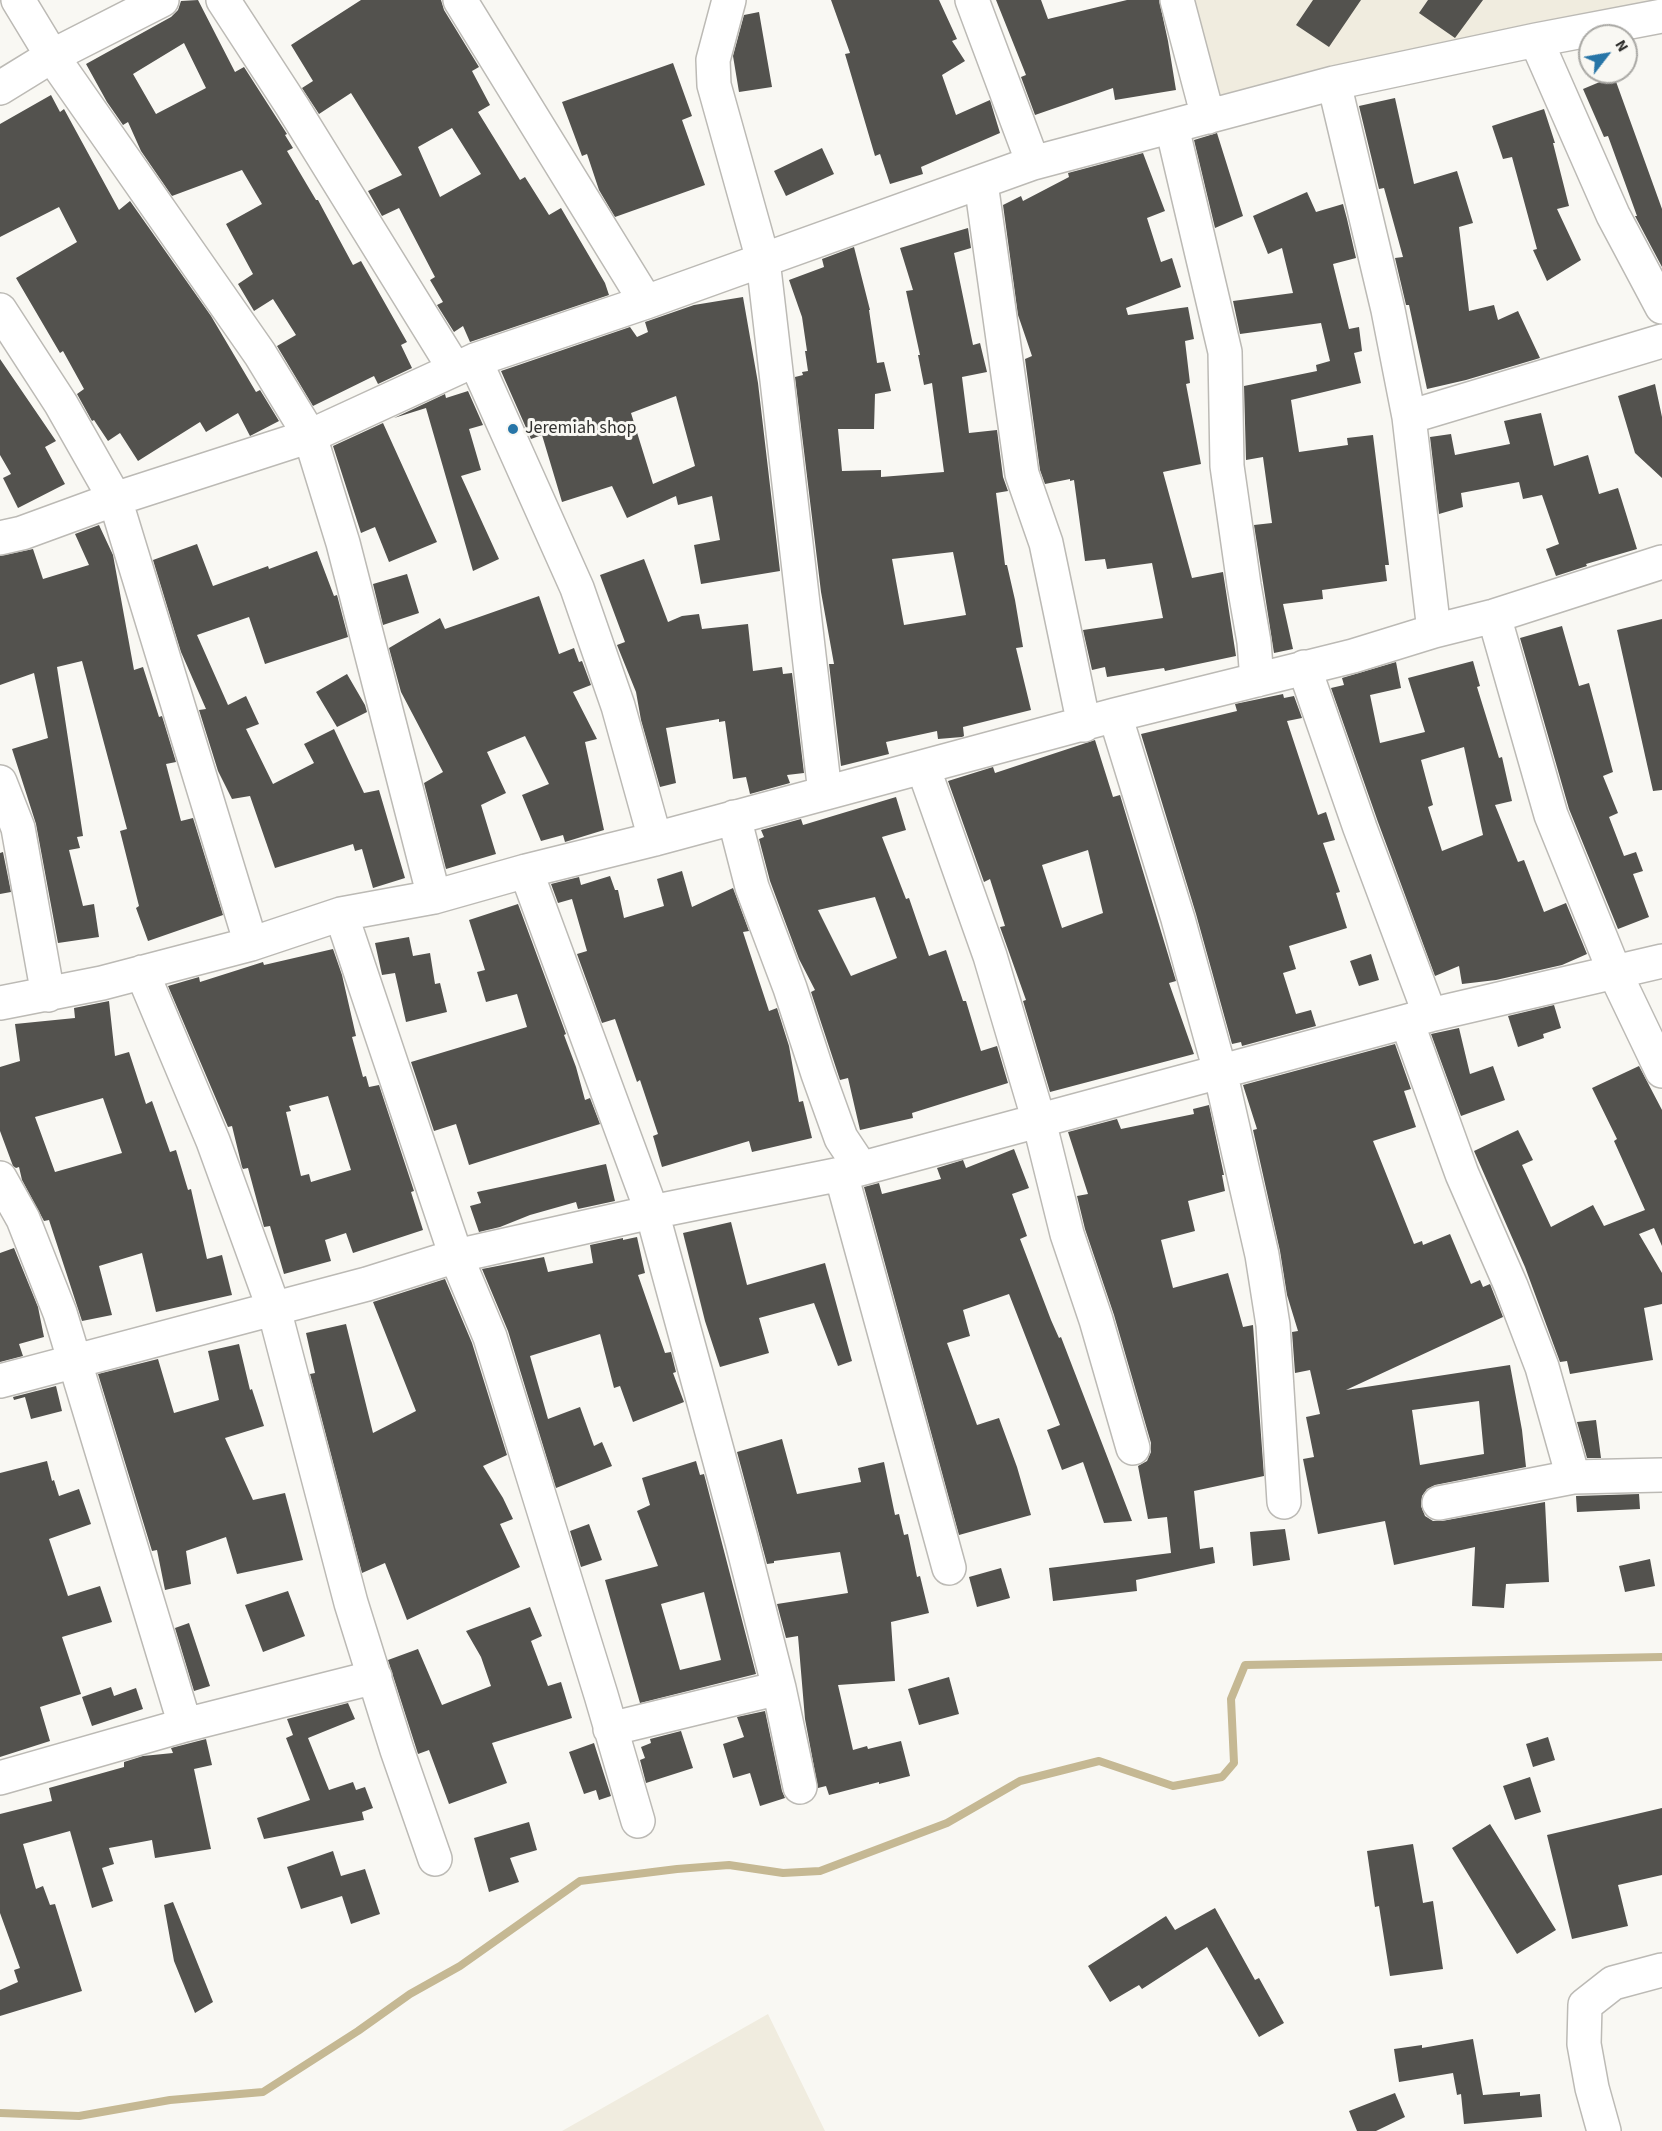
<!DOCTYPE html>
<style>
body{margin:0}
#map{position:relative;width:1662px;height:2131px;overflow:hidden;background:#f9f8f3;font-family:"Source Sans 3",sans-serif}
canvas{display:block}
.north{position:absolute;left:1578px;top:24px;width:60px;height:60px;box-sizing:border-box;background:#f9f8f3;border:2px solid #a9a8a4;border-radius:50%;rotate:59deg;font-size:16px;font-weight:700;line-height:24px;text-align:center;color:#30302e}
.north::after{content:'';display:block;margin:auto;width:21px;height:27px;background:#2775a7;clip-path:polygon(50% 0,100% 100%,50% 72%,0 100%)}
</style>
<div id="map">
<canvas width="1662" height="2131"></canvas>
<div class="north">N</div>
</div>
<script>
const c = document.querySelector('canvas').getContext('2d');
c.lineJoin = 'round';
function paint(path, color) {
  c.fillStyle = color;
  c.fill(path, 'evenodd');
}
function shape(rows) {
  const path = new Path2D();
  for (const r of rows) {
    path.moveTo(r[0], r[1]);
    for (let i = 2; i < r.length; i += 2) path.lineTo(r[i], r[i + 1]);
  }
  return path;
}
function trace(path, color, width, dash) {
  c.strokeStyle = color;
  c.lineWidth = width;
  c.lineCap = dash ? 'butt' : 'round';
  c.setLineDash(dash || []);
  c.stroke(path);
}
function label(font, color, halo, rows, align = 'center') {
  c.font = font + ' "Source Sans 3",sans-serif';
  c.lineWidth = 6;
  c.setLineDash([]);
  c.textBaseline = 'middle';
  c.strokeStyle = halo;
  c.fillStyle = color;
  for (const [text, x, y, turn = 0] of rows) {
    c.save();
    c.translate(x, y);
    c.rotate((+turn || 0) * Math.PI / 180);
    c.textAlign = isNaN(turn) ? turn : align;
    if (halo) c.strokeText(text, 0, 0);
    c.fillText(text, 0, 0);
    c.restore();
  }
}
paint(shape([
 [1191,0,1662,0,1662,4,1220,98],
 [768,2014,825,2131,562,2131]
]), '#f0ecdf');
trace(shape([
 [0,2113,79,2116,170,2100,263,2092,358,2031,410,1994,460,1966,580,1881,677,1869,729,1865,783,1873,820,1871,947,1823,1020,1781,1099,1761,1173,1786,1222,1777,1234,1763,1231,1699,1245,1665,1662,1657]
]), '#c5b893', 8);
paint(shape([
 [198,0,235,72,244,67,287,134,285,135,293,148,287,151,316,200,318,200,353,265,361,261,407,342,401,345,412,368,378,384,374,376,313,406,277,346,296,335,273,299,254,311,238,284,253,274,226,224,262,204,242,170,172,196,141,151,128,122,123,125,107,102,86,64,171,17,178,10,181,1],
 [184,43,206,88,156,114,133,74],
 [361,0,441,0,444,10,479,67,472,71,490,105,478,112,520,180,525,177,549,215,561,208,605,283,609,295,470,342,463,326,454,332,437,305,443,302,430,280,435,277,399,208,382,216,368,191,402,175,351,93,319,114,302,88,313,81,291,45],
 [452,128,481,174,440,197,418,147],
 [831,0,939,0,957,39,952,41,965,61,942,75,956,115,990,100,1000,133,921,167,923,174,890,184,880,154,875,156,845,54,850,53],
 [996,0,1041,0,1048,19,1127,0,1159,0,1168,41,1176,90,1115,100,1113,88,1035,115,1021,77,1026,75],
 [1313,0,1361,0,1329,47,1296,25],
 [1428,0,1483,0,1455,38,1419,13],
 [759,12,772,87,739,92,733,56,744,15],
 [673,63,692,116,682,120,705,185,615,217,599,190,587,154,582,156,562,102],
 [1614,76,1662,209,1662,267,1635,216,1637,216,1608,136,1604,137,1583,89],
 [51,95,60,112,64,109,119,210,130,201,211,316,256,392,260,390,279,421,250,436,238,413,206,432,200,422,138,461,120,433,108,441,94,420,92,421,77,394,84,389,63,351,60,353,16,278,77,242,59,207,0,237,0,124],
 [1395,98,1414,184,1457,171,1473,223,1459,227,1469,311,1494,305,1498,320,1518,311,1540,358,1466,380,1427,389,1409,305,1406,305,1395,258,1403,257,1384,188,1379,189,1359,106],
 [1544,109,1555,143,1553,143,1569,206,1557,209,1581,260,1547,281,1533,250,1537,249,1512,157,1503,159,1492,126],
 [1217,133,1243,216,1215,228,1194,140],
 [822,148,834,174,786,196,774,171],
 [1143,153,1165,211,1147,218,1161,262,1172,258,1181,287,1126,308,1128,315,1188,307,1194,339,1185,341,1190,383,1186,384,1201,464,1163,472,1192,578,1223,572,1236,656,1165,671,1164,668,1107,677,1105,667,1092,670,1083,630,1163,618,1152,563,1107,569,1105,559,1085,561,1074,480,1070,481,1070,479,1045,484,1040,470,1025,359,1032,356,1018,315,1003,205,1021,196,1023,201,1069,177,1068,173],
 [1307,192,1316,212,1343,204,1347,219,1356,258,1333,264,1349,329,1359,327,1362,351,1354,353,1361,383,1291,400,1299,452,1348,445,1347,438,1373,435,1389,565,1385,565,1387,581,1322,590,1323,599,1283,604,1293,649,1274,653,1254,525,1272,523,1263,457,1246,460,1244,386,1317,371,1316,365,1330,361,1321,323,1240,334,1233,301,1293,293,1282,248,1268,254,1253,216],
 [968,228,971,248,954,253,973,345,980,343,987,372,962,377,969,433,997,430,1003,477,1008,491,996,493,1005,565,1007,565,1015,600,1023,647,1016,648,1031,710,963,727,964,736,962,737,938,739,937,731,886,742,889,754,841,766,829,664,834,664,821,592,795,377,803,375,802,372,808,371,805,351,807,351,802,317,789,280,824,267,822,259,854,247,870,310,869,310,877,363,884,362,891,391,875,394,874,429,838,429,842,471,881,470,881,477,944,472,932,383,924,385,918,355,920,355,906,291,913,290,900,248],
 [953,552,966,615,904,625,892,559],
 [743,297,758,383,780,571,701,584,694,545,720,540,712,496,678,505,676,496,627,518,612,486,562,502,542,435,531,439,501,371,630,327,637,337,648,332,645,322,694,305],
 [676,396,695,466,653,484,631,413],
 [0,359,56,441,45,447,65,484,18,508,3,478,11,474,0,455],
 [1655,384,1662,417,1662,478,1635,453,1618,396],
 [468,391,483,425,469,429,481,470,461,476,499,559,473,571,426,408,394,418,445,394,446,398],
 [1541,413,1554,466,1588,455,1599,494,1618,488,1637,549,1586,564,1587,566,1556,576,1546,549,1559,544,1542,495,1523,499,1519,482,1461,493,1463,507,1439,514,1430,437,1451,434,1455,455,1510,444,1504,421],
 [383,423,437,542,389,562,375,527,361,533,333,446],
 [99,525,113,555,134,670,143,667,159,717,162,716,176,762,166,764,181,821,193,818,223,915,148,941,136,908,139,906,120,831,127,829,82,661,57,667,83,836,77,837,80,848,69,850,83,906,94,904,99,937,58,943,36,824,12,749,48,738,34,673,0,685,0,556,33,549,43,579,89,565,75,534],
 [197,544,213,586,268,566,269,569,317,551,334,596,337,595,348,637,265,664,249,617,197,635,228,705,246,696,259,724,246,729,273,784,314,763,304,744,334,729,364,793,379,790,405,878,373,888,362,849,355,851,353,844,275,868,250,796,232,799,218,771,199,710,206,709,181,652,153,560],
 [644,559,668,622,682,616,699,614,702,629,748,624,753,671,782,667,783,674,792,673,804,773,787,775,790,783,750,794,746,777,733,779,725,721,719,722,719,719,666,728,676,783,660,787,641,720,636,692,617,645,625,642,600,575],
 [407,574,419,613,383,625,373,584],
 [539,596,559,654,574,648,579,662,582,661,591,685,573,692,597,739,585,742,604,830,565,842,563,835,541,841,522,795,549,784,525,736,487,752,506,793,481,805,496,854,446,869,424,783,443,772,401,692,389,648,440,618,445,629],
 [1662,619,1662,790,1653,791,1617,630],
 [1562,626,1579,686,1589,683,1613,772,1603,776,1618,813,1609,817,1624,856,1636,852,1643,871,1633,874,1649,917,1618,929,1569,809,1520,638],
 [1473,661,1480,686,1477,687,1499,758,1502,757,1512,801,1495,805,1518,862,1524,860,1544,912,1566,903,1587,954,1562,965,1496,980,1462,984,1459,966,1435,976,1378,822,1331,688,1344,685,1342,678,1396,662,1401,688,1370,695,1380,743,1425,732,1408,678],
 [1464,747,1483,835,1442,851,1428,807,1433,805,1421,760],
 [347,674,365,705,367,712,337,727,316,692],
 [1283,694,1284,698,1294,696,1302,718,1287,721,1318,815,1326,812,1335,840,1323,843,1340,892,1336,893,1347,928,1289,946,1296,969,1283,973,1296,1014,1311,1010,1316,1026,1242,1046,1241,1042,1232,1044,1196,914,1141,734,1237,711,1235,704],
 [1095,740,1113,797,1120,795,1176,981,1169,983,1194,1054,1050,1092,1023,1001,1026,1000,1000,927,1005,926,990,879,984,882,948,781,993,767,995,773],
 [1088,850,1103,913,1062,928,1042,865],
 [896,797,906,830,882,837,906,899,909,898,929,956,946,950,963,1001,966,1001,981,1051,997,1046,1008,1083,912,1113,913,1118,860,1130,848,1078,840,1080,811,992,815,990,799,959,770,881,759,839,764,837,761,830,801,819,803,825],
 [875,897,897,958,851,976,818,910],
 [3,852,11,892,0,894,0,853],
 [682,871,692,907,733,888,749,931,743,932,769,1011,777,1008,789,1046,799,1102,803,1101,812,1138,752,1152,749,1141,662,1167,653,1136,658,1134,640,1080,637,1082,615,1019,602,1023,577,954,587,951,572,899,558,903,551,884,579,877,581,885,610,876,615,890,618,890,624,918,664,906,657,879],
 [518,904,566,1034,564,1035,576,1067,585,1100,590,1098,600,1124,469,1165,456,1124,434,1131,411,1062,527,1027,517,994,486,1002,477,972,485,970,469,920],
 [409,937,413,956,430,953,435,984,440,983,447,1012,406,1022,395,973,382,975,375,943],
 [333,949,342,975,356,1036,352,1037,363,1077,366,1076,369,1087,379,1085,414,1191,411,1192,423,1230,353,1253,346,1233,325,1240,331,1261,284,1274,270,1226,264,1227,248,1168,243,1169,242,1167,232,1126,228,1127,168,986,199,977,200,982,263,962,264,965],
 [328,1096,351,1170,311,1182,309,1174,301,1176,286,1112,291,1111,289,1106],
 [1371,954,1379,980,1359,986,1350,961],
 [109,1001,115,1056,129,1052,146,1104,152,1101,170,1152,176,1150,188,1190,191,1189,207,1259,222,1255,232,1295,156,1312,142,1253,99,1266,112,1315,82,1321,49,1220,44,1221,22,1180,19,1167,16,1168,13,1166,0,1131,0,1067,20,1061,15,1024,75,1018,74,1008],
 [103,1098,122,1153,55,1172,35,1117],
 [1554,1005,1561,1028,1543,1034,1544,1038,1518,1047,1508,1016],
 [1459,1028,1470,1074,1493,1066,1505,1100,1461,1116,1431,1034],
 [1395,1044,1411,1089,1404,1091,1416,1127,1373,1141,1414,1244,1422,1241,1423,1245,1450,1234,1471,1284,1480,1280,1483,1287,1490,1284,1503,1317,1346,1390,1510,1365,1522,1430,1526,1467,1435,1485,1427,1489,1422,1496,1421,1506,1425,1516,1433,1521,1442,1521,1545,1502,1549,1582,1506,1584,1504,1608,1472,1606,1475,1547,1394,1565,1385,1521,1318,1534,1303,1459,1314,1457,1306,1417,1320,1414,1310,1370,1295,1373,1292,1332,1298,1331,1287,1295,1280,1251,1253,1130,1257,1129,1243,1085],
 [1479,1401,1484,1454,1420,1465,1412,1410],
 [1639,1066,1662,1110,1662,1246,1654,1228,1639,1234,1662,1273,1662,1304,1644,1308,1653,1360,1570,1374,1567,1361,1560,1362,1525,1267,1474,1151,1518,1130,1533,1160,1522,1165,1551,1227,1593,1205,1604,1226,1645,1210,1614,1141,1617,1139,1592,1088],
 [1209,1105,1224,1175,1222,1175,1225,1191,1188,1201,1195,1231,1161,1240,1173,1288,1228,1273,1243,1327,1253,1325,1264,1476,1194,1491,1200,1549,1213,1547,1215,1563,1136,1580,1137,1591,1053,1601,1049,1568,1171,1553,1167,1517,1148,1519,1138,1466,1147,1461,1151,1452,1151,1443,1114,1315,1085,1229,1077,1196,1088,1194,1068,1132,1117,1119,1121,1129,1194,1114,1193,1109],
 [1014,1149,1029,1188,1012,1194,1027,1236,1020,1239,1051,1320,1059,1338,1061,1337,1132,1521,1104,1523,1083,1462,1062,1470,1047,1430,1060,1425,1009,1294,963,1310,970,1336,947,1343,977,1425,999,1418,1017,1467,1031,1515,959,1535,864,1187,879,1183,882,1194,941,1179,937,1168,963,1160,966,1168],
 [606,1164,615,1201,578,1209,576,1202,530,1215,500,1227,479,1232,470,1206,481,1203,477,1192],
 [731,1222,747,1285,825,1263,852,1361,838,1366,814,1303,759,1318,769,1353,720,1367,705,1321,683,1233],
 [637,1237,645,1273,638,1275,665,1353,671,1352,676,1372,673,1373,684,1402,633,1422,620,1386,614,1388,600,1334,530,1356,548,1419,580,1407,594,1446,602,1442,612,1466,556,1488,508,1331,482,1269,544,1257,548,1272,593,1263,590,1245,623,1238,623,1240],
 [14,1248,38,1307,44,1337,19,1344,23,1356,0,1362,0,1253],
 [445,1279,472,1343,507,1455,483,1466,503,1498,513,1519,500,1524,520,1567,407,1620,385,1563,362,1573,310,1374,315,1373,306,1333,346,1324,373,1433,416,1411,373,1302],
 [239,1344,250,1390,252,1389,264,1426,225,1438,253,1500,285,1493,303,1560,237,1574,226,1537,186,1551,191,1584,165,1590,157,1550,152,1551,98,1374,158,1359,174,1413,219,1400,208,1351],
 [56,1386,62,1411,31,1419,25,1397,14,1400,13,1397],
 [1596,1420,1601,1458,1587,1458,1577,1422],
 [782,1439,797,1494,861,1482,858,1468,884,1462,895,1515,899,1514,904,1535,908,1534,917,1577,920,1576,929,1613,891,1622,895,1681,838,1685,853,1750,867,1746,868,1749,901,1741,910,1776,879,1784,879,1782,829,1795,826,1786,818,1788,805,1719,798,1636,786,1638,777,1604,848,1593,840,1552,774,1561,774,1563,767,1564,737,1452],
 [47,1461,52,1481,54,1480,59,1496,79,1489,91,1524,49,1539,68,1596,100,1586,112,1622,62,1637,81,1694,40,1707,50,1741,0,1757,0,1473],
 [696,1461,700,1475,704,1474,756,1674,640,1703,605,1580,658,1566,637,1511,650,1505,642,1478],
 [704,1592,721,1660,680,1670,661,1604],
 [1639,1494,1640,1509,1577,1512,1576,1496],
 [589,1524,602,1560,581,1567,570,1531],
 [1285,1529,1290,1560,1253,1566,1250,1532],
 [1650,1559,1655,1586,1625,1592,1619,1566],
 [1001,1568,1010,1598,977,1607,969,1577],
 [288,1591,305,1636,263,1652,245,1605],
 [530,1607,542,1636,531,1641,548,1686,561,1682,572,1718,492,1743,507,1783,449,1804,429,1750,418,1754,388,1660,418,1649,442,1705,491,1686,481,1657,466,1631],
 [189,1623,210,1686,194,1691,175,1628],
 [949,1677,959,1714,919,1725,908,1689],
 [111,1687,114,1696,136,1688,143,1709,92,1726,82,1697],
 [348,1703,355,1719,308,1738,329,1790,353,1782,356,1790,365,1787,373,1808,362,1812,364,1820,264,1839,257,1818,310,1800,286,1738,293,1735,287,1719],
 [765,1711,782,1791,785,1798,760,1806,750,1773,733,1778,723,1744,744,1737,737,1717],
 [681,1731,693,1768,646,1783,640,1760,645,1758,641,1747,651,1743,650,1739],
 [1548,1737,1555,1760,1533,1767,1526,1744],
 [206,1739,212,1765,194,1769,211,1849,155,1858,152,1840,109,1848,114,1864,102,1868,113,1901,92,1908,70,1831,23,1844,36,1889,43,1886,50,1905,55,1904,82,1991,0,2016,0,1990,18,1982,14,1970,20,1968,0,1913,0,1814,52,1801,49,1788,124,1767,124,1762,143,1756,173,1753,171,1748],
 [594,1743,611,1796,599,1800,596,1790,584,1794,569,1752],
 [1530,1777,1541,1812,1515,1820,1503,1786],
 [1662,1808,1662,1875,1618,1885,1628,1926,1572,1939,1547,1835],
 [529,1822,537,1850,510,1858,519,1882,489,1892,474,1838],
 [1490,1824,1556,1930,1517,1954,1452,1848],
 [1413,1844,1423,1903,1433,1901,1443,1969,1390,1976,1379,1906,1375,1907,1367,1851],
 [333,1851,341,1876,365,1869,380,1914,351,1924,342,1896,301,1909,287,1867],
 [173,1902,213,2002,195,2013,174,1961,164,1905],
 [1215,1908,1255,1980,1259,1978,1284,2023,1259,2037,1207,1947,1142,1989,1139,1985,1110,2002,1088,1966,1166,1916,1175,1930],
 [1473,2039,1483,2095,1520,2092,1520,2096,1540,2094,1542,2117,1464,2124,1461,2094,1457,2095,1453,2073,1399,2082,1394,2049,1422,2045,1422,2048],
 [1395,2093,1405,2117,1376,2131,1357,2131,1349,2111]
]), '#53524e');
const street = shape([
 [18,0,52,56,260,354,310,436,343,543,434,897],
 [223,0,292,106,454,368],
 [460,0,646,302],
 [729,0,713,60,714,85,763,260,825,793],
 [972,0,1033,163],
 [1177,0,1208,117],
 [1536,40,1613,215,1662,307],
 [1334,83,1388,310,1409,417,1434,631],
 [0,88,52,56,162,0],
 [1172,127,1225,352,1227,466,1244,585,1254,642,1257,680],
 [981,183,1022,474,1046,543,1084,725],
 [0,310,61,404,115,499,251,944],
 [475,360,577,588,618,706,655,839],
 [1409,417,1662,341],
 [0,538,22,533,115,499,310,436,475,360,646,302,1033,163,1334,83,1536,40,1662,16],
 [1494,616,1551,815,1615,973,1662,1071],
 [1304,667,1360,828,1430,1015],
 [1115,715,1178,919,1220,1071,1262,1255,1273,1325,1284,1502],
 [923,767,990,956,1039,1121,1067,1234,1096,1320,1133,1448],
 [0,782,18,828,48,995],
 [734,817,752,887,790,988,818,1074,841,1138,861,1168],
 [526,871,652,1212,742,1542,779,1688,800,1787],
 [341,914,456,1256,490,1337,601,1695,638,1821],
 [142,972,213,1141,274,1309,351,1603,397,1750,435,1859],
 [0,1003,102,983,251,944,341,914,434,897,526,871,655,839,1115,715,1353,656,1434,631,1494,616,1662,562],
 [1407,1022,1462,1174,1511,1286,1542,1367,1573,1477],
 [841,1174,949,1568],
 [0,1178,23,1219,60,1313,185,1725],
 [0,1381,367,1284,456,1256,652,1212,841,1174,1430,1015,1662,961],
 [1439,1503,1573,1477,1662,1475],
 [610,1729,779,1688],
 [0,1778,185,1725,375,1677],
 [1604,2131,1592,2088,1584,2044,1585,2005,1613,1983,1662,1970]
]);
trace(street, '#bcbab5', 36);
trace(street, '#fff', 33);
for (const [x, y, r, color] of [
 [513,429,6,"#2775a7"]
]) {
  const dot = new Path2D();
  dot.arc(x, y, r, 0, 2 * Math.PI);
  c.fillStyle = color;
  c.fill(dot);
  trace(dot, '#f9f8f3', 2);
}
label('18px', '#30302e', '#f9f8f3', [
 ["Jeremiah shop",525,429]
], 'left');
</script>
